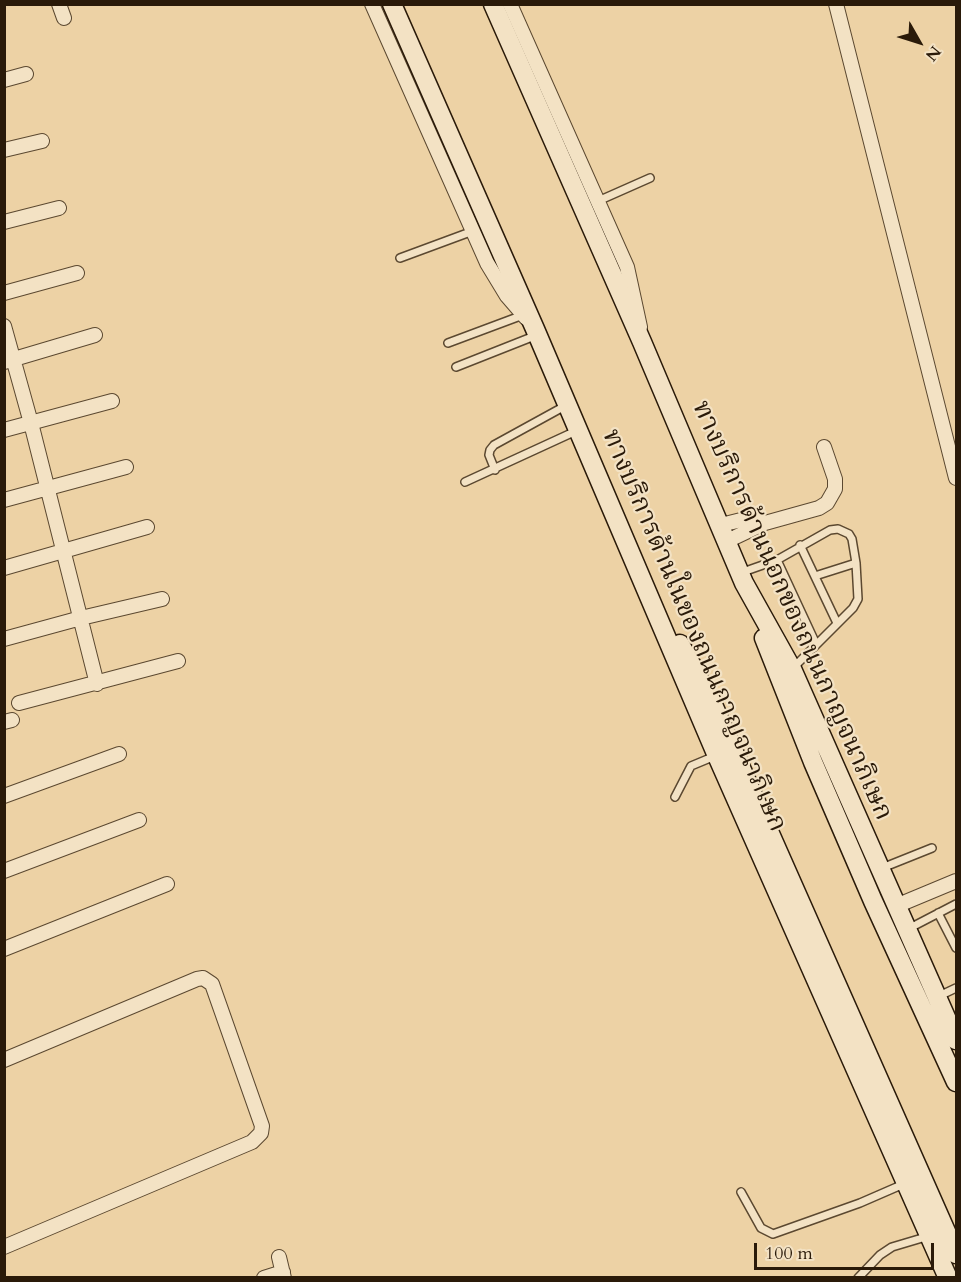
<!DOCTYPE html>
<meta charset="utf-8">
<style>
body{margin:0}
#map{position:relative;width:961px;height:1282px;overflow:hidden;background:#edd2a5;font-family:Cardo,serif}
canvas{display:block}
.frame{position:absolute;inset:0;border:6px solid #2a1a09;pointer-events:none}
.north{position:absolute;left:889px;top:12px;width:60px;height:60px;-webkit-text-stroke:4px #f3e2c4;paint-order:stroke;rotate:129deg;font-size:16px;font-weight:700;line-height:24px;text-align:center;color:#2a1a09}
.north::after{content:'';display:block;margin:auto;width:21px;height:27px;background:#2a1a09;clip-path:polygon(50% 0,100% 100%,50% 72%,0 100%)}
.scale{position:absolute;left:754px;top:1243px;width:180px;height:27px;box-sizing:border-box;border:3px solid #2a1a09;border-top:0;padding-left:8px;font-size:18px;line-height:21px;white-space:nowrap;color:#2a1a09;-webkit-text-stroke:4px #f3e2c4;paint-order:stroke}
</style>
<div id="map">
<canvas width="961" height="1282"></canvas>
<div class="frame"></div>
<div class="north">N</div>
<div class="scale">100 m</div>
</div>
<script>
const c = document.querySelector('canvas').getContext('2d');
c.lineJoin = 'round';
function shape(rows) {
  const path = new Path2D();
  for (const r of rows) {
    path.moveTo(r[0], r[1]);
    for (let i = 2; i < r.length; i += 2) path.lineTo(r[i], r[i + 1]);
  }
  return path;
}
function trace(path, color, width, dash) {
  c.strokeStyle = color;
  c.lineWidth = width;
  c.lineCap = dash ? 'butt' : 'round';
  c.setLineDash(dash || []);
  c.stroke(path);
}
function label(font, color, halo, rows, align = 'center') {
  c.font = font + ' Cardo,"Noto Serif Thai",serif';
  c.lineWidth = 4.5;
  c.setLineDash([]);
  c.textBaseline = 'middle';
  c.strokeStyle = halo;
  c.fillStyle = color;
  for (const [text, x, y, turn = 0] of rows) {
    c.save();
    c.translate(x, y);
    c.rotate((+turn || 0) * Math.PI / 180);
    c.textAlign = isNaN(turn) ? turn : align;
    if (halo) c.strokeText(text, 0, 0);
    c.fillText(text, 0, 0);
    c.restore();
  }
}
const service = shape([
 [598,201,650,178],
 [400,258,473,231],
 [448,343,523,315],
 [456,367,537,335],
 [495,470,489,455,490,450,494,445,565,406],
 [465,482,576,431],
 [800,545,837,623],
 [777,560,816,644],
 [740,573,777,560,830,530,838,529,849,534,852,539,856,563,858,599,853,608,793,668],
 [815,576,856,563],
 [675,797,691,766,715,756],
 [882,868,932,848],
 [938,913,956,948],
 [908,929,956,904],
 [937,997,956,988],
 [741,1192,761,1228,773,1234,860,1203,906,1183],
 [858,1278,880,1255,892,1247,929,1236]
]);
const minor = shape([
 [59,4,64,18],
 [372,4,487,263,507,296,526,318],
 [510,4,627,267,640,327],
 [836,4,956,478],
 [4,80,26,74],
 [4,150,42,141],
 [4,222,59,208],
 [4,293,77,273],
 [4,326,31,423,97,684],
 [4,362,95,335],
 [4,430,112,401],
 [4,500,126,467],
 [721,525,749,518,765,523],
 [727,541,765,523,819,508,827,503,835,489,835,479,824,447],
 [4,568,147,527],
 [4,639,81,618,162,599],
 [19,703,178,661],
 [4,722,12,720],
 [4,796,119,754],
 [4,871,139,820],
 [896,906,956,881],
 [4,949,167,884],
 [4,1060,197,979,203,978,212,984,262,1126,261,1133,252,1142,4,1247],
 [279,1257,284,1278],
 [264,1278,283,1272]
]);
const secondary = shape([
 [392,4,535,329,717,756,948,1278],
 [493,4,642,342,744,583,792,669,956,1040],
 [764,638,813,762,873,901,956,1082],
 [680,644,710,698,956,1254]
]);
trace(service, '#5b4830', 10);
trace(minor, '#5b4830', 16);
trace(secondary, '#2a1a09', 21);
trace(service, '#f3e2c4', 7);
trace(minor, '#f3e2c4', 14);
trace(secondary, '#f3e2c4', 18);
label('26px', '#2a1a09', '#f3e2c4', [
 ["ทางบริการด้านนอกของถนนกาญจนาภิเษก",791,611,66],
 ["ทางบริการด้านในของถนนกาญจนาภิเษก",693,631,67]
]);
</script>
